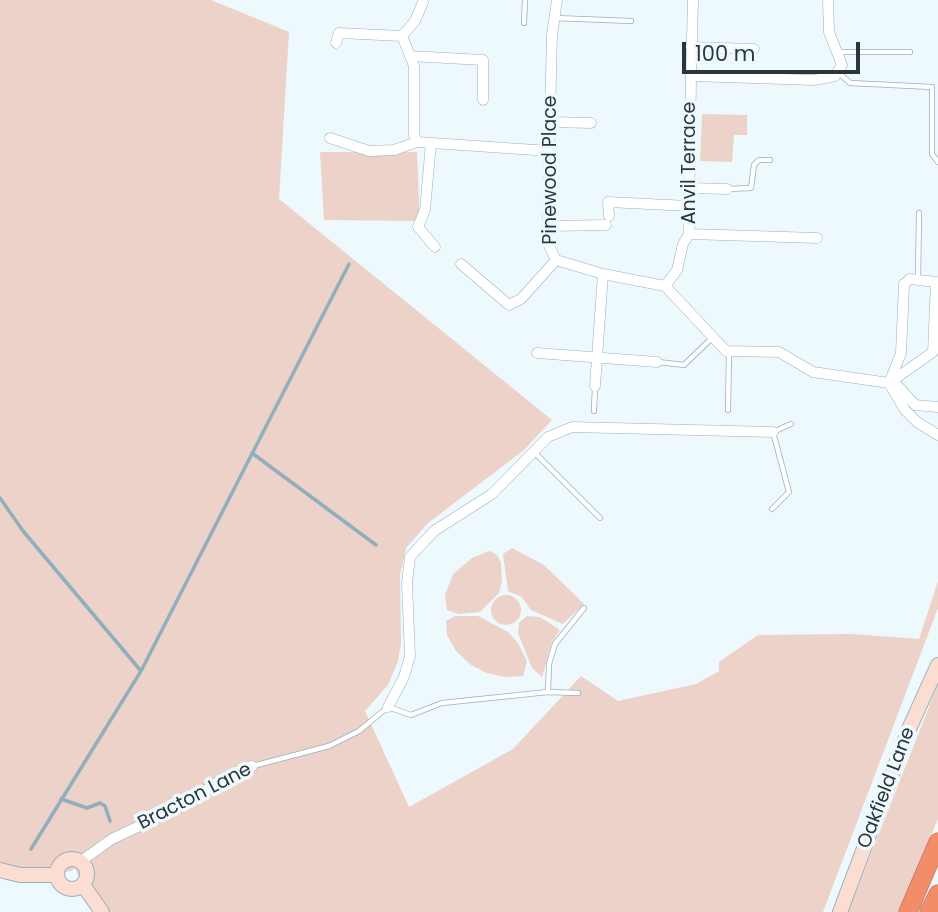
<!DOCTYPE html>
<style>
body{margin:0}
#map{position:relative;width:938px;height:912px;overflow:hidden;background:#eef9fe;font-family:Poppins,sans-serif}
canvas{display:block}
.scale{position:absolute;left:682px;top:42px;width:178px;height:32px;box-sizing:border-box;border:4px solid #2b363a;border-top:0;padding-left:9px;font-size:21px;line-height:24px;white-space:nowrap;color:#2b363a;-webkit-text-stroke:5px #eef9fe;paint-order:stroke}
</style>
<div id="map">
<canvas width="938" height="912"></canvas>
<div class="scale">100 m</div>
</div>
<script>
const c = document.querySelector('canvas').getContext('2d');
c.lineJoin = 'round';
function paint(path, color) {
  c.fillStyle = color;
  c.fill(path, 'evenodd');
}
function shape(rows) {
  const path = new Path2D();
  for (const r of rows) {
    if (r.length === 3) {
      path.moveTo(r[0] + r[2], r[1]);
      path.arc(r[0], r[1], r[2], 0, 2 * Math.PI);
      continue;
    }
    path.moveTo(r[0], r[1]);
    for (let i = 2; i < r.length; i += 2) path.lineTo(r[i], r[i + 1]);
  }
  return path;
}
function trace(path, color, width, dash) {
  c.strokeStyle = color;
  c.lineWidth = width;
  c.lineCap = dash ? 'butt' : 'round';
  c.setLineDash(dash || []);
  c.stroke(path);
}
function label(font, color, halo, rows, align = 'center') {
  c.font = font + ' Poppins,sans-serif';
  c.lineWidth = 7;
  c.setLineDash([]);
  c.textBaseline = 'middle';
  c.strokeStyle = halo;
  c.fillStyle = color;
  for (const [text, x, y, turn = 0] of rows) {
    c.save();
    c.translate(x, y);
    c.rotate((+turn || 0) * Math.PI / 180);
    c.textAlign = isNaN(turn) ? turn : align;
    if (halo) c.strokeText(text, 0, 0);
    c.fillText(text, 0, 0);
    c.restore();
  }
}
paint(shape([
 [0,0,211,0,289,32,279,199,552,420,524,450,428,523,406,548,400,575,401,643,398,661,388,685,365,711,409,807,513,749,581,676,618,701,696,684,719,671,719,662,758,635,851,634,919,639,938,581,938,608,823,912,102,912,82,885,75,868,71,871,43,876,0,870],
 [702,114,747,115,747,135,734,135,732,162,700,161],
 [320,152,417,152,420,221,324,220],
 [512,548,544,565,584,604,563,624,531,610,522,597,508,591,503,554],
 [489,551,497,555,501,563,502,582,499,593,480,612,459,614,447,610,445,595,453,574,472,558],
 [506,610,15],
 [478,616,508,632,518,643,527,661,523,676,504,677,487,673,471,665,456,651,447,635,446,621,455,616],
 [527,616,540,617,560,630,552,642,542,677,532,668,518,633,519,623],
 [938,684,938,819,899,912,848,912]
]), '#ecd2c9');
trace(shape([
 [252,453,376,545],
 [0,498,23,531,141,671,31,849],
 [141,671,349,264],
 [61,799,87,808,100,803,105,806,110,821]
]), '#90aebc', 3.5);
const lane = shape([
 [555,18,631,21],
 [524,23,525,0],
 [839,52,910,52],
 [839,73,850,83,932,87,932,154,938,162],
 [727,189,751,188,754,165,759,160,770,160],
 [918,278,919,213],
 [658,362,684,365,712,338],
 [728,410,729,353],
 [594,411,595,387],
 [535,453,600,518],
 [772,509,789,492,773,432,791,424],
 [548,692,549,664,555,644,584,608],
 [253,766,329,746,359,731,388,707,411,715,442,703,548,692,578,693]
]);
const street = shape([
 [557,0,552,35,547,241,556,260,603,274,665,286,726,351,779,352,813,372,889,383,898,386,915,405,938,407],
 [423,2,415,21,402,36,414,66,414,135,417,142,550,151],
 [336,43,339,33,402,36],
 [691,47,754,49],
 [410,56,483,60,483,100],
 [691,76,693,0],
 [550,122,591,123],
 [330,138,369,151,394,150,417,142],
 [431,143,425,210,418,227,435,247],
 [689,188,727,189],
 [609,216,608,202,689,206],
 [548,226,606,225],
 [689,234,817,238],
 [461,264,509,305,521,299,556,260],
 [910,279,936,282,933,352,889,383,901,353,904,284,910,279],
 [665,286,677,270,683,244,689,234,691,76,814,80,835,76,842,65,829,32,828,0],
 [537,353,657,362],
 [889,383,905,410,917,422,938,435],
 [595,386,603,274],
 [388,707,404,677,410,656,407,583,410,557,434,531,492,494,548,437,572,427,773,432],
 [81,861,112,839,186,804,225,777,252,766]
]);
const secondary = shape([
 [72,874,15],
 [0,870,20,875,57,875],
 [83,885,102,912],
 [840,912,909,729,938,665]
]);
const highway = shape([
 [908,912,938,842],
 [929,912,938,894]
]);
trace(lane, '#97b1bd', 6);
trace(street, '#97b1bd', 11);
trace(secondary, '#97b1bd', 16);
trace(highway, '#ac6f58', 19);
trace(lane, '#fff', 4.5);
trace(street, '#fff', 10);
trace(secondary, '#fbddd2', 14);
trace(highway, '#f18d68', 18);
label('19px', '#2b363a', '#eef9fe', [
 ["Anvil Terrace",690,163,-90],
 ["Pinewood Place",551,170,-90],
 ["Oakfield Lane",887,788,-69],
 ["Bracton Lane",195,797,-27]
]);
</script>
